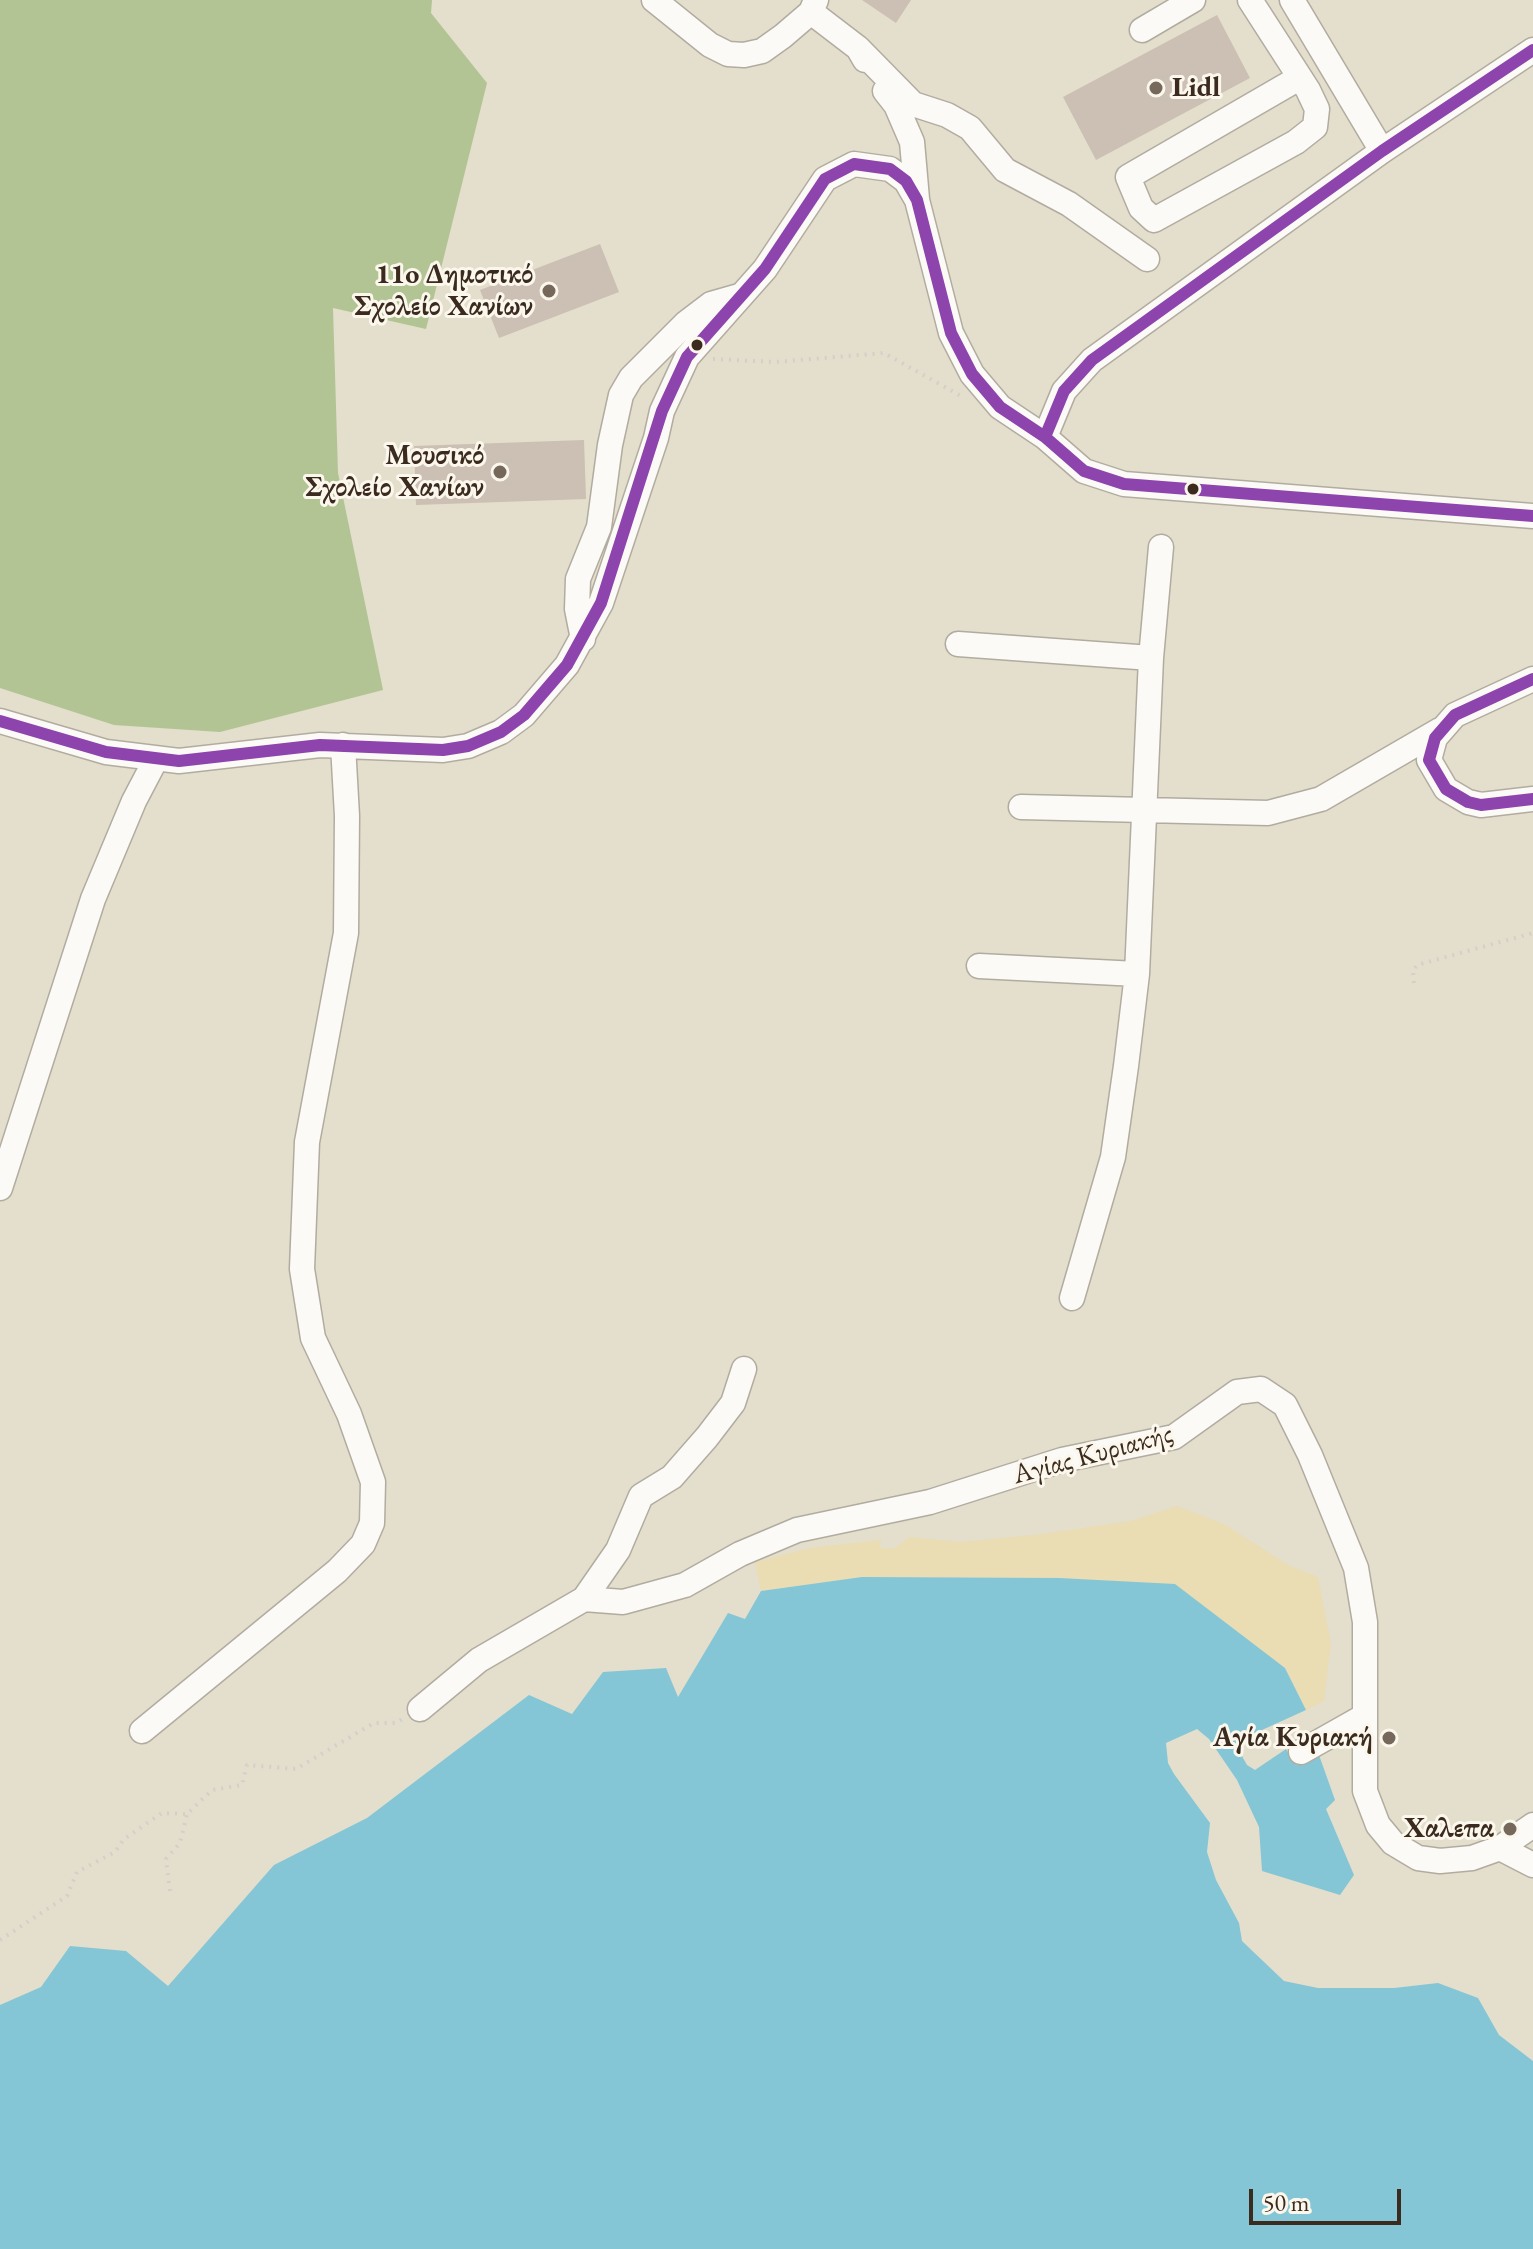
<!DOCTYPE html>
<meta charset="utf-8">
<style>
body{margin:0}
#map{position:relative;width:1533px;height:2249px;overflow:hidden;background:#e4decc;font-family:"EB Garamond",serif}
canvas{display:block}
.scale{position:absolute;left:1249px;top:2189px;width:152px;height:36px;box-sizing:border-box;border:4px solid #3b2a1e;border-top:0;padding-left:10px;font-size:24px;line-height:28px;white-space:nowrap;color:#3b2a1e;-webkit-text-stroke:6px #fbf7ec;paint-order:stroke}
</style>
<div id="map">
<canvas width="1533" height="2249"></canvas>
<div class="scale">50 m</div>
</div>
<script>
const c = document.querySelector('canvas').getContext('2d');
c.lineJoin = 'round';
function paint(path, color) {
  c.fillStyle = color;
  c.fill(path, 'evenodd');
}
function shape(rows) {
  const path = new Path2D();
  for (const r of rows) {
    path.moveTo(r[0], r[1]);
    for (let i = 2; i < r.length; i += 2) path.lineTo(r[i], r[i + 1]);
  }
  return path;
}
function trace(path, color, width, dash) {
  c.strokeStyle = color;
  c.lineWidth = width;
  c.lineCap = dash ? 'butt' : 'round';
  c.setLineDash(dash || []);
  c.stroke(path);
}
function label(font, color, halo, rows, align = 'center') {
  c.font = font + ' "EB Garamond",serif';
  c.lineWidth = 6;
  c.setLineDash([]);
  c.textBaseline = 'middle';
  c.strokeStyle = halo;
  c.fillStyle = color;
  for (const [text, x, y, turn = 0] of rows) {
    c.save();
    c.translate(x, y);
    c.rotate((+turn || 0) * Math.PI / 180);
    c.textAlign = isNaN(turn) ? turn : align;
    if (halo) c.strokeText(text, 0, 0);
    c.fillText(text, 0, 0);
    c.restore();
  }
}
paint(shape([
 [0,0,432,0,431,13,487,83,426,329,333,308,338,473,383,690,220,732,114,725,0,688]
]), '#b2c493');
paint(shape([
 [1177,1506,1224,1524,1288,1565,1318,1577,1331,1643,1324,1701,1306,1710,1285,1667,1059,1578,862,1577,761,1591,755,1562,810,1548,881,1540,880,1548,894,1548,910,1537,961,1542,1043,1534,1131,1521]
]), '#eadcb3');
paint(shape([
 [862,1577,1059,1578,1175,1584,1285,1668,1306,1710,1251,1735,1240,1743,1239,1751,1247,1765,1255,1770,1286,1749,1296,1765,1319,1755,1335,1800,1326,1809,1354,1875,1340,1895,1262,1871,1259,1827,1237,1780,1209,1739,1197,1729,1166,1743,1168,1763,1174,1774,1210,1823,1207,1852,1216,1880,1239,1923,1242,1941,1284,1981,1318,1988,1394,1988,1438,1983,1478,1998,1499,2035,1533,2061,1533,2249,0,2249,0,2005,41,1987,70,1946,126,1951,168,1986,274,1865,367,1818,529,1695,572,1714,603,1672,666,1668,678,1697,728,1613,745,1619,761,1591]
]), '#84c6d6');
paint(shape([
 [862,0,911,0,896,23],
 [1217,15,1250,78,1096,160,1063,97],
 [600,244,619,292,499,338,480,290],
 [584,440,586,499,416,505,414,446]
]), '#ccbfb3');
const minor = shape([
 [654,0,710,45,728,54,744,55,762,51,783,36,811,12,816,0],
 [1250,0,1308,90,1317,109,1315,127,1296,142,1154,220,1141,208,1128,177,1299,78],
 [1292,0,1382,151],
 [811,12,858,48,865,60],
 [1142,30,1193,0],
 [858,48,913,104,947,115,970,128,1005,170,1069,204,1147,259],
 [885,91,896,105,912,142,917,199],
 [1045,437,1064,391,1092,360,1382,151,1533,50],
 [583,639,577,609,578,579,599,527,610,445,621,395,631,378,686,323,711,304,739,296],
 [958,644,1151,658],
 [1533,679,1455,715,1435,738,1429,760,1446,789,1468,802,1481,805,1533,799],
 [0,721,106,752,179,761,320,745,443,750,468,746,501,732,524,715,567,665,601,603,656,438,662,411,687,357,765,269,825,179,854,164,890,169,906,181,917,200,951,333,972,374,1000,407,1045,437,1084,471,1124,484,1533,516],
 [1021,807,1268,813,1321,799,1440,730],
 [979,966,1137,974],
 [0,1188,93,899,134,801,155,761],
 [1072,1298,1113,1157,1126,1066,1137,974,1151,658,1161,547],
 [584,1599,618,1550,641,1496,672,1477,707,1437,733,1403,744,1369],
 [420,1709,479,1660,584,1599,623,1602,685,1585,740,1554,797,1530,930,1502,1062,1460,1174,1437,1237,1392,1261,1389,1285,1405,1310,1455,1356,1568,1365,1622,1365,1791,1378,1825,1393,1843,1418,1858,1440,1861,1472,1858,1500,1848,1533,1825],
 [142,1731,337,1571,363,1544,372,1523,373,1482,349,1414,313,1338,302,1269,307,1142,346,933,347,816,343,745],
 [1301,1752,1363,1717],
 [1500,1848,1533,1865]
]);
trace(minor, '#b2aca0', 27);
trace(shape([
 [713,359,775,362,884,353,961,396],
 [1414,983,1413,970,1417,965,1533,933],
 [170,1891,166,1859,180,1843,187,1814],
 [0,1940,67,1896,77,1872,115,1852,124,1839,162,1813,187,1814,212,1790,242,1785,247,1765,296,1769,374,1723,396,1723,404,1718]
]), '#d3d0cb', 4, [2, 6]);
trace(minor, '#fbfaf7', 24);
trace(shape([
 [1045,437,1064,391,1092,360,1382,151,1533,50],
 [1533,679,1455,715,1435,738,1429,760,1446,789,1468,802,1481,805,1533,799],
 [0,721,106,752,179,761,320,745,443,750,468,746,501,732,524,715,567,665,601,603,662,411,687,357,765,269,825,179,854,164,890,169,906,181,917,200,951,333,972,374,1000,407,1045,437,1084,471,1124,484,1533,516]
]), '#8e44ad', 12);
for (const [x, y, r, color] of [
 [1156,88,8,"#76695b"],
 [549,291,8,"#76695b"],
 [697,345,7,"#3b2a1e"],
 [500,472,8,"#76695b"],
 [1193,489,7,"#3b2a1e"],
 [1389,1738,8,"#76695b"],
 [1510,1829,8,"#76695b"]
]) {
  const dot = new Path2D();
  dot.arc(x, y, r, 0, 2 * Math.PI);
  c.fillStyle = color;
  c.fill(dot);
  trace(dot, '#fbf7ec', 3);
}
label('bold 28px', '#3b2a1e', '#fbf7ec', [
 ["Lidl",1172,88,"left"],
 ["11o Δημοτικό",533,275],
 ["Σχολείο Χανίων",533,307],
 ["Μουσικό",484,456],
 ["Σχολείο Χανίων",484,488],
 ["Αγία Κυριακή",1373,1738],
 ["Χαλεπα",1494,1829]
], 'right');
label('28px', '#3b2a1e', '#fbf7ec', [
 ["Αγίας Κυριακής",1093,1455,-15]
]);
</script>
